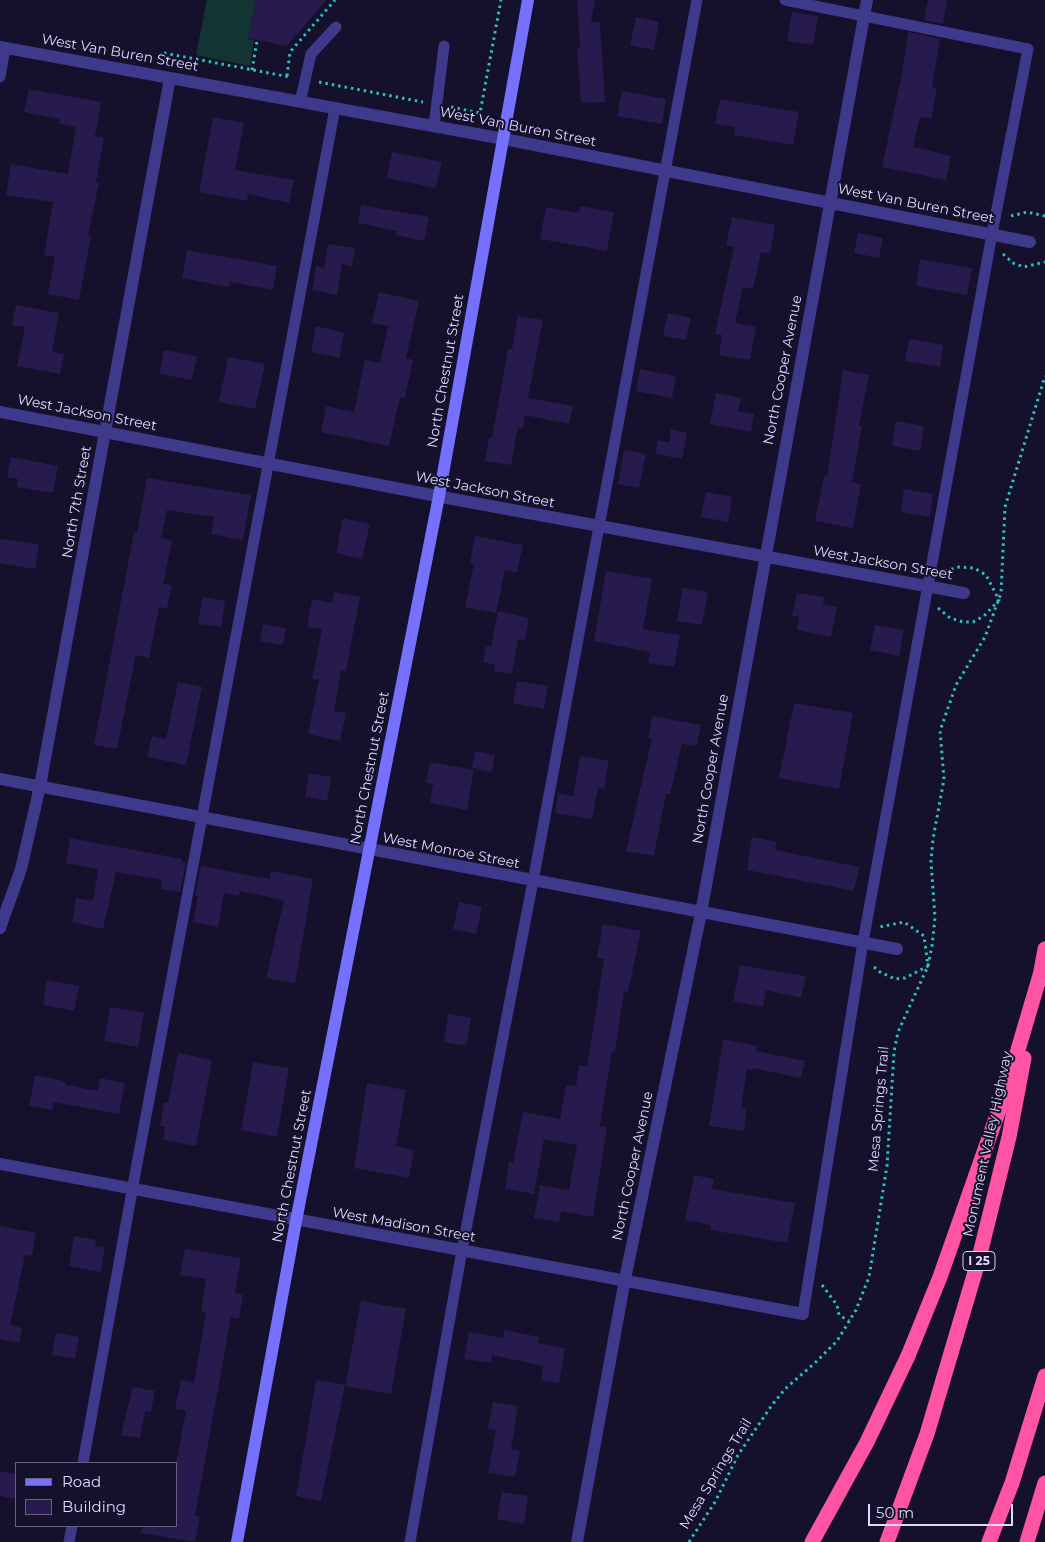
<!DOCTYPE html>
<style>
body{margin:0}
#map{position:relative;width:1045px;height:1542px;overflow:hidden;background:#15102b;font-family:Montserrat,sans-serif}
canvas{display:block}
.legend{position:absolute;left:15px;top:1462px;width:162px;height:65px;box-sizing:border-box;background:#15102b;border:1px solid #656080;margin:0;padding:6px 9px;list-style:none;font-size:15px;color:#ded9ff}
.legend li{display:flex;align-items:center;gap:10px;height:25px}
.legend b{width:25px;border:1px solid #656080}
.scale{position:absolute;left:868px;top:1504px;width:145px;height:22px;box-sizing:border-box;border:2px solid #ded9ff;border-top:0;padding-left:6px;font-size:15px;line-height:18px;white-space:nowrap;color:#ded9ff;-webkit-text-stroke:4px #15102b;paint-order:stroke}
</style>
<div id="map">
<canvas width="1045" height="1542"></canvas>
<ul class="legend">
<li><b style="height:6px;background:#7670ff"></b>Road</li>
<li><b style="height:14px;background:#261b4c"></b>Building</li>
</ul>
<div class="scale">50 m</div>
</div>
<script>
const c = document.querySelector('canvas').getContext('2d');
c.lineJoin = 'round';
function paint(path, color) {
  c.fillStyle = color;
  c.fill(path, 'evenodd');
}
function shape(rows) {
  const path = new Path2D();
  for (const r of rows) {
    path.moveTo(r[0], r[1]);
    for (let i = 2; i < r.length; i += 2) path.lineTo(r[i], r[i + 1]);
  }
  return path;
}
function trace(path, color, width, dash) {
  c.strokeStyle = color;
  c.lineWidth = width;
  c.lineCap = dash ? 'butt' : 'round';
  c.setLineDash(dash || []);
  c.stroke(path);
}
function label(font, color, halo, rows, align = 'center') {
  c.font = font + ' Montserrat,sans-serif';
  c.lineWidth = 4;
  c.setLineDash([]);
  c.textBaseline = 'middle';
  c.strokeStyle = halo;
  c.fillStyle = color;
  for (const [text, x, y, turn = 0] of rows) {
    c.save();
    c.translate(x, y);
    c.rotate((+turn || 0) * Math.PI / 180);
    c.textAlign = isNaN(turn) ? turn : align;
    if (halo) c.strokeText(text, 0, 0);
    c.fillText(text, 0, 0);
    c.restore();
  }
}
paint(shape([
 [207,0,256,0,248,39,254,40,250,66,196,55]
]), '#123534');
paint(shape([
 [256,0,326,0,287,46,248,38],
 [577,0,595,0,591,22,600,22,605,102,581,103,577,47,580,47],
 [928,0,947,0,943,24,924,20],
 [792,12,818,16,813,45,787,41],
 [636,17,659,22,654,50,630,45],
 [908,32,940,39,932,87,937,88,931,119,920,117,913,147,951,156,946,180,882,167,902,73],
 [29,89,101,102,95,136,104,137,96,182,99,183,88,236,91,236,79,300,48,294,55,257,44,255,53,202,6,195,11,164,68,174,76,127,59,123,59,119,24,112],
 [622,91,666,99,662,124,617,116],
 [720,99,799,112,793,145,734,135,735,127,715,124],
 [213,117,244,123,235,170,294,180,289,203,248,194,247,201,199,192],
 [392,152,442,162,436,188,387,178],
 [361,205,429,217,424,241,396,235,397,231,358,223],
 [580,206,614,212,607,251,540,239,546,207,579,213],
 [732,217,775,225,770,254,761,252,753,289,743,287,735,323,756,327,750,360,719,355,722,335,715,334,734,247,726,245],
 [858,233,883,238,879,258,854,253],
 [328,244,355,248,352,266,342,264,337,295,312,290,316,266,324,268],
 [187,250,277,266,273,290,230,282,229,287,182,278],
 [920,259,972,268,967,295,916,286],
 [379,292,419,301,406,358,413,360,405,398,400,397,389,446,321,432,326,406,354,412,365,360,380,363,388,326,372,323],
 [16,305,59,313,52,352,64,354,60,374,17,366,25,327,12,325],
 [668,313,691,318,686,340,663,336],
 [518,316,543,320,528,398,573,406,569,424,525,415,523,428,518,427,511,465,485,461,489,438,492,438,508,349,512,349],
 [316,326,344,333,339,358,311,352],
 [909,339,943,345,940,367,905,361],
 [164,350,197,356,192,380,159,374],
 [228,357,265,364,255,409,219,402],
 [640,369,676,376,672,398,636,391],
 [843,370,869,375,859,425,862,426,852,482,861,484,853,528,815,521,824,476,827,477],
 [716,393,741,398,738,411,754,414,751,432,710,424],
 [896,421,924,426,920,451,892,446],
 [671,429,687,433,682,459,655,454,658,440,669,442],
 [624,450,646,454,639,488,618,484],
 [11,457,58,466,53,493,17,487,18,479,7,477],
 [147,478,251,495,243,540,211,534,214,517,167,510,161,538,172,541,163,584,172,585,167,609,159,607,149,658,136,655,117,749,94,745,128,564,134,533,137,533],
 [904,489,933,494,930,517,901,512],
 [706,492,732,497,728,522,701,517],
 [343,518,370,524,362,559,336,553],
 [475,536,523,545,517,573,505,570,496,613,465,607,474,564,470,563],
 [0,539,39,544,35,569,0,563],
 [606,571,652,579,643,629,680,635,674,667,648,663,650,652,594,641],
 [683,588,708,592,702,625,677,621],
 [334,592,360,597,346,671,341,670,334,711,346,713,340,741,308,734,319,680,312,679,322,629,307,627,312,599,332,603],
 [797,593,824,597,823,604,837,607,831,637,797,630,799,617,792,616],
 [202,597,225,601,221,627,198,624],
 [498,611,529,618,525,640,518,639,512,674,494,671,495,665,483,662,486,646,491,647],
 [263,624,286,628,283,645,260,641],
 [875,625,904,630,899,656,870,650],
 [517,681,548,686,544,709,513,703],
 [178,682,202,687,186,765,147,757,152,736,166,739],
 [794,703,853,713,839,789,779,778],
 [652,716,701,725,697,746,682,744,670,794,666,793,654,856,626,851,652,738,648,738],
 [475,751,495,755,492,772,472,768],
 [580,756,609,761,604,789,598,788,592,819,555,813,558,793,573,796],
 [430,762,474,770,467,810,430,803,433,784,426,783],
 [309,773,331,777,327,801,305,797],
 [752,837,777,842,775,850,859,867,854,891,747,870],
 [70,838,182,859,182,862,186,863,180,892,161,889,162,880,116,872,103,929,72,922,76,898,93,901,98,869,66,863],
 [201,866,270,879,271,871,313,879,295,983,266,978,284,900,240,891,239,896,224,893,218,927,193,922,198,896,195,895],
 [459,902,482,907,476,934,453,929],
 [603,924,641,931,628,992,624,991,615,1051,612,1051,600,1126,607,1127,593,1217,561,1211,559,1222,534,1218,540,1185,569,1190,577,1145,544,1139,534,1194,505,1189,509,1162,513,1163,523,1112,560,1119,566,1085,576,1086,579,1065,587,1067,604,959,597,958],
 [740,965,806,976,801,998,766,990,763,1007,733,1001],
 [47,980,79,986,74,1011,43,1005],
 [110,1007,144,1013,138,1047,104,1041],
 [448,1014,471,1018,466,1046,444,1042],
 [723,1039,757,1046,756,1051,805,1061,801,1078,753,1068,752,1070,747,1069,741,1108,747,1109,744,1131,709,1126],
 [178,1053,212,1060,196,1146,163,1140,165,1127,160,1126,164,1103,168,1103],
 [253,1062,289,1068,277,1137,241,1130],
 [35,1075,59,1080,66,1083,66,1085,98,1091,100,1078,125,1083,119,1114,54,1102,52,1110,29,1106],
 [367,1083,406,1090,396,1146,414,1150,409,1178,354,1168],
 [694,1175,714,1179,712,1189,795,1203,787,1243,710,1230,711,1225,685,1220],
 [0,1226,36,1233,32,1256,25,1255,10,1325,22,1328,19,1343,0,1339],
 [74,1236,96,1240,95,1246,105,1247,101,1272,69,1266],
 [185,1249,241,1258,235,1293,243,1295,239,1319,231,1317,195,1516,200,1517,195,1542,141,1533,142,1526,176,1526,176,1463,186,1411,175,1409,181,1380,194,1383,206,1313,201,1312,206,1279,180,1275],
 [361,1301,406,1309,391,1394,345,1386],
 [504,1330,539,1337,538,1343,565,1348,559,1383,541,1380,543,1366,492,1355,491,1363,464,1359,469,1332,503,1338],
 [56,1333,79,1337,75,1359,52,1355],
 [316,1380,345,1385,321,1501,296,1496],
 [133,1387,155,1391,151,1412,145,1411,140,1438,121,1435],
 [493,1402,518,1406,511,1449,520,1451,515,1477,488,1473,496,1430,488,1428],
 [0,1471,16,1474,16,1499,0,1496],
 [502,1492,528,1496,524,1524,497,1519]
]), '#261b4c');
trace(shape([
 [164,53,290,77],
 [252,70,257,41],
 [287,76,290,52,335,0],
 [319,82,423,102],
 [451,107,480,113,501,0],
 [1011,216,1027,212,1045,216],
 [1003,254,1013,263,1024,267,1045,262],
 [938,608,950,618,963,622,973,622,984,616,999,600,986,575,974,568,959,567,945,571],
 [874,967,880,972,895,979,905,978,928,966,924,936,904,922,879,927],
 [822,1285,837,1305,839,1315,849,1321],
 [689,1542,715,1502,738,1455,772,1405,785,1389,817,1361,837,1341,856,1310,869,1277,887,1166,894,1052,898,1032,928,966,932,946,935,918,931,861,933,839,944,779,940,731,956,685,985,637,1001,593,1005,507,1045,376]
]), '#2cc1ba', 3, [2.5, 4]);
trace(shape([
 [785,0,1028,49,992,234,863,942,803,1314],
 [0,77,5,48],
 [300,102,311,54,336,27],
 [434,126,444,46],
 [83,1463,136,1169,335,108],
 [69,1542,72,1526],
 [410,1542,462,1250,533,881,697,0]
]), '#3e398b', 11);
trace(shape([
 [0,47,504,139,1030,242],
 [0,412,458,500,964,593],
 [0,779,897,949],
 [0,928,21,869,40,786,170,78],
 [0,1164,803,1314],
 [577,1542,625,1279,701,913,867,0]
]), '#3e398b', 12);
trace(shape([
 [237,1542,296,1221,439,496,528,0]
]), '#7670ff', 12);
trace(shape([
 [1039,982,1045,949],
 [812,1542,867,1442,908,1356,940,1277,1007,1087,1041,972],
 [887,1542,927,1434,978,1262,1009,1137,1024,1058],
 [989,1542,1012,1483,1045,1376],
 [1027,1542,1045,1483]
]), '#ff54a3', 15);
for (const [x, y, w] of [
 [979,1261,32]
]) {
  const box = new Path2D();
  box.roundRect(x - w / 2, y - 9.5, w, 19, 4);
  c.fillStyle = '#15102b';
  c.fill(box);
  trace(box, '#ded9ff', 1);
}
label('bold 12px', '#ded9ff', null, [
 ["I 25",979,1261]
]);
label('14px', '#ded9ff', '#15102b', [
 ["West Van Buren Street",120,53,10],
 ["West Van Buren Street",518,127,11],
 ["West Van Buren Street",916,204,11],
 ["North Cooper Avenue",783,370,-79],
 ["North Chestnut Street",446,371,-80],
 ["West Jackson Street",87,413,11],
 ["West Jackson Street",485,490,11],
 ["North 7th Street",77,502,-80],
 ["West Jackson Street",883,563,10],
 ["North Chestnut Street",370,768,-79],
 ["North Cooper Avenue",711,769,-80],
 ["West Monroe Street",451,851,11],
 ["Mesa Springs Trail",879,1109,-85],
 ["Monument Valley Highway",988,1144,-78],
 ["North Chestnut Street",292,1166,-79],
 ["North Cooper Avenue",633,1166,-78],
 ["West Madison Street",404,1225,10],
 ["Mesa Springs Trail",716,1474,-59]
]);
</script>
